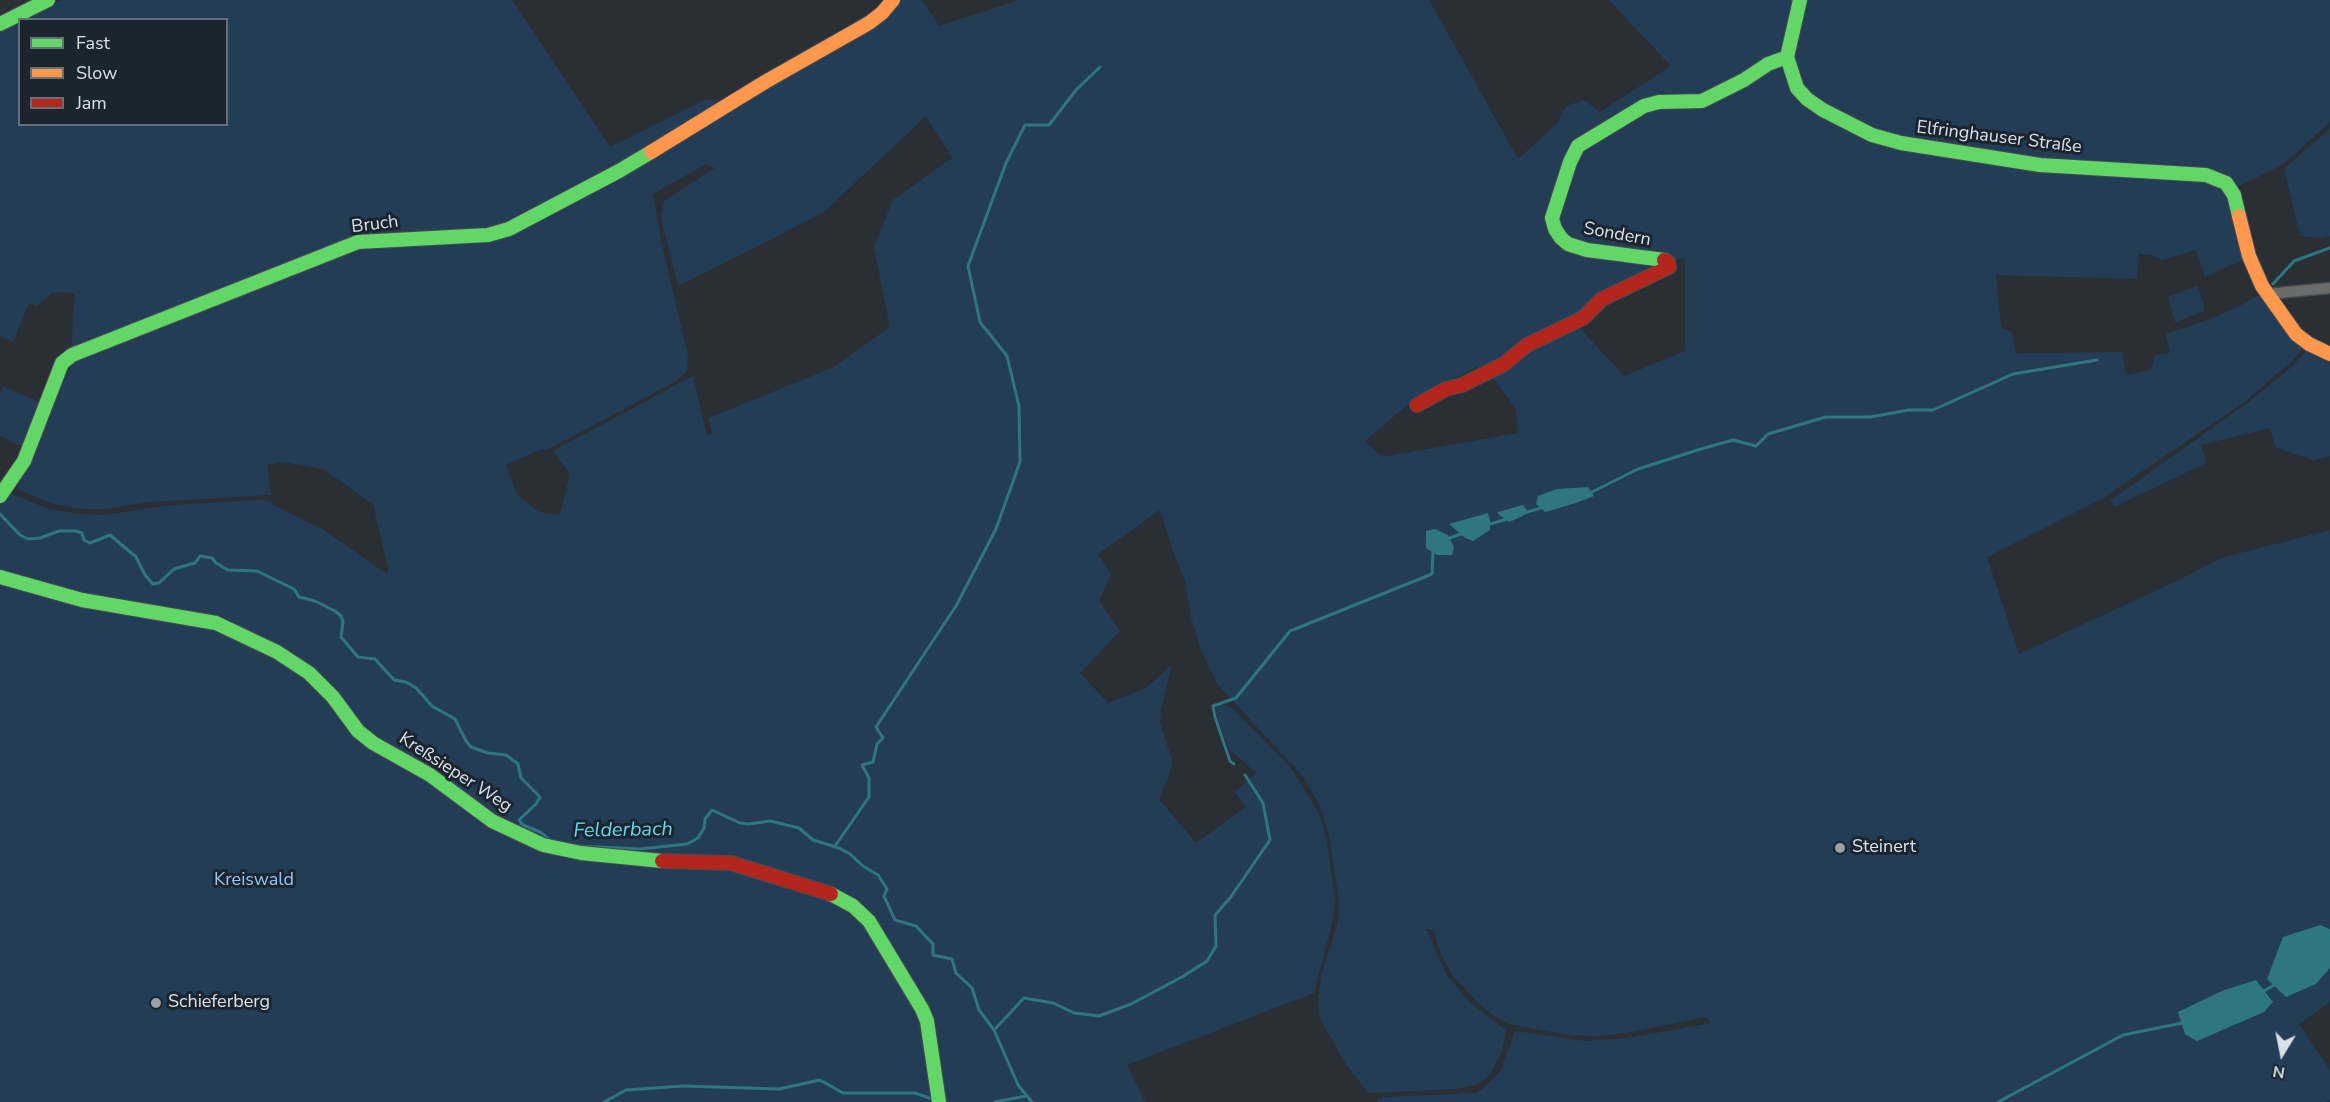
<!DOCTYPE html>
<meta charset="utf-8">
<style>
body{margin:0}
#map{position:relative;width:2330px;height:1102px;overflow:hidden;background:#292f35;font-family:"Nunito Sans",sans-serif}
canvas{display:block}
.legend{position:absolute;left:18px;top:18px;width:210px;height:108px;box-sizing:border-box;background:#1a252f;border:2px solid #667079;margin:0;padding:8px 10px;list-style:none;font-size:18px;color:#d9e0e8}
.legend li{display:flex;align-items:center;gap:12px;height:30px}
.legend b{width:30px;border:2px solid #667079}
.north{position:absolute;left:2252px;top:1024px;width:60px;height:60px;-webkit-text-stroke:4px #1a252f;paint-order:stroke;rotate:190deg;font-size:16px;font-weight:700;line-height:24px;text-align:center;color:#d9e0e8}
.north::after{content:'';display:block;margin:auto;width:21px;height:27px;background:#d9e0e8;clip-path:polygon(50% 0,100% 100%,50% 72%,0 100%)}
</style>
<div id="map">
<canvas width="2330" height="1102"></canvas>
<ul class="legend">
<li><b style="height:8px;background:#63d668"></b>Fast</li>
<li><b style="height:8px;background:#ff974d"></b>Slow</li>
<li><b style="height:8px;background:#b3261e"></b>Jam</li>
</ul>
<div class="north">N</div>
</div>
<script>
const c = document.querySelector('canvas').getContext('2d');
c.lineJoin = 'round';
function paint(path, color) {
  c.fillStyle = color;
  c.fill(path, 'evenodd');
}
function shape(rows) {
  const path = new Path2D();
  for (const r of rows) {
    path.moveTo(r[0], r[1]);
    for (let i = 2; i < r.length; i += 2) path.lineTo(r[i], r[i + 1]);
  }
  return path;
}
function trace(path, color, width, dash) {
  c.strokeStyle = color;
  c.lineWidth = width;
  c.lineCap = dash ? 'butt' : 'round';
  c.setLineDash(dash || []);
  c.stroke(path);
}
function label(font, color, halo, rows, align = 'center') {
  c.font = font + ' "Nunito Sans",sans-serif';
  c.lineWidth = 6;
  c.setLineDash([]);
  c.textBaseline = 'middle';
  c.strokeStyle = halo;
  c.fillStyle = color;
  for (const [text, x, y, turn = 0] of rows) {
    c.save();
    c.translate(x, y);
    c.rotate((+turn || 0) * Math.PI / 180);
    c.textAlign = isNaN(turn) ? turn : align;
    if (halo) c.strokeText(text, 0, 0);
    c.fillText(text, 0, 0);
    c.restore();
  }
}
paint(shape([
 [61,0,512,0,610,147,705,100,723,101,589,183,493,231,364,238,71,351,75,293,53,292,37,306,29,303,13,342,0,336,0,31,19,21,20,124,226,124,226,20,22,19],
 [902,0,922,0,939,26,1019,0,1429,0,1518,159,1557,124,1566,106,1584,100,1600,112,1671,66,1609,0,1795,0,1787,34,1786,56,1769,62,1771,64,1791,56,1806,0,2330,0,2330,122,2282,165,2237,187,2217,174,2204,172,2040,161,1900,140,1846,116,1824,102,1816,108,1843,127,1869,140,1898,150,2023,168,2202,179,2219,183,2225,187,2232,200,2244,259,2205,277,2196,250,2162,260,2151,255,2139,254,2137,279,1996,275,2001,327,2012,332,2016,353,2122,352,2126,375,2151,370,2155,355,2170,353,2166,334,2205,321,2236,308,2257,296,2264,295,2304,347,2292,361,2243,403,2103,498,1987,557,2019,654,2179,580,2221,558,2330,530,2330,1002,2299,1024,2330,1070,2330,1100,2325,1102,1377,1102,1377,1100,1385,1097,1476,1093,1486,1086,1501,1070,1515,1031,1585,1041,1628,1038,1711,1023,1706,1017,1626,1033,1597,1036,1569,1035,1512,1025,1493,1015,1478,1003,1453,976,1440,952,1433,929,1426,929,1446,974,1468,1001,1506,1030,1502,1052,1488,1077,1476,1085,1457,1089,1368,1093,1344,1061,1324,1026,1319,1014,1318,999,1321,976,1338,922,1339,902,1329,834,1320,806,1303,776,1218,685,1202,653,1191,617,1185,581,1174,554,1160,510,1098,554,1111,574,1099,601,1120,631,1080,673,1108,703,1146,688,1172,664,1161,710,1160,723,1172,760,1170,773,1159,799,1196,843,1246,807,1235,792,1256,773,1229,749,1216,714,1217,706,1223,705,1231,707,1291,768,1318,812,1326,837,1335,900,1332,923,1314,993,1127,1065,1145,1102,942,1102,935,1068,927,1067,933,1102,0,1102,0,582,81,605,208,625,275,653,309,676,337,704,361,738,428,778,489,822,536,845,557,853,652,863,731,865,793,882,873,926,876,924,846,898,762,867,729,859,691,857,653,859,628,854,582,852,558,848,538,840,476,808,433,774,361,729,330,689,290,655,218,621,146,611,76,597,0,572,0,506,11,494,49,509,79,514,103,515,170,505,262,500,272,502,273,505,324,530,387,574,388,568,373,504,323,469,284,462,267,465,271,495,149,502,106,509,82,509,53,504,17,489,55,399,72,364,140,332,366,245,486,241,513,235,635,169,800,67,862,32],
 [926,116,952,158,893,200,874,247,890,327,832,368,708,418,712,433,707,436,693,376,553,451,570,474,560,515,539,512,517,495,506,465,542,449,547,450,676,381,687,371,688,356,661,240,653,194,706,164,715,168,664,201,661,217,678,286,823,213],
 [1685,258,1685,351,1624,376,1578,326,1584,312,1601,296,1677,260],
 [1477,367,1495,380,1516,409,1518,433,1382,457,1365,441,1418,396],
 [2330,129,2330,236,2321,238,2300,236,2284,169],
 [2197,286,2204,304,2203,312,2175,322,2168,297],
 [2308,348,2330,356,2330,456,2313,460,2276,448,2270,428,2201,445,2206,463,2114,507,2111,500,2245,405,2294,365],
 [3,386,41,403,21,446,0,436,0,395]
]), '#243d57');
paint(shape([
 [1588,487,1594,496,1576,503,1545,512,1536,504,1538,496,1557,489],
 [1523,505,1527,510,1523,516,1509,522,1498,514,1498,512],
 [1488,513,1490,520,1490,530,1473,541,1465,538,1449,524],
 [1435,529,1448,535,1454,547,1452,555,1437,555,1426,548,1426,531],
 [2320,925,2330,929,2330,968,2316,984,2286,997,2267,979,2283,937],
 [2256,980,2273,1002,2264,1012,2197,1041,2185,1034,2178,1012,2224,990]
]), '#2e7682');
trace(shape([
 [2273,284,2294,261,2330,248],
 [1590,493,1638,469,1701,449,1733,440,1756,446,1768,434,1826,417,1870,417,1909,410,1933,410,2013,374,2097,360],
 [0,514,20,535,28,539,40,538,59,531,76,531,82,533,84,540,90,543,110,535,136,557,145,575,153,584,159,583,174,569,195,563,200,556,212,558,216,563,228,570,257,571,294,589,299,597,315,601,335,611,341,616,343,622,341,637,358,657,375,659,394,680,406,682,416,688,432,706,455,719,466,741,471,747,488,753,506,755,518,764,521,778,540,797,536,804,519,820,523,825,542,833,552,842],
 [1521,514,1544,507],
 [1487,525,1507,519],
 [1447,539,1461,534],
 [1234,764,1230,761,1215,717,1213,706,1236,698,1290,631,1432,574,1433,550],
 [578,846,640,849,687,844,698,838,704,828,705,819,712,810,740,823,749,824,770,821,799,828,813,840,839,848,850,854,863,866,878,875,887,889,884,896,895,920,916,926,933,944,933,955,952,959,956,973,972,988,979,1010,994,1030,1018,1085,1032,1102],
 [835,846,869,797,869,778,862,765,873,762,877,744,883,738,876,727,956,606,996,529,1020,462,1019,406,1007,356,980,322,968,266,1006,163,1025,125,1049,125,1076,90,1100,67],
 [2264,991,2274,985],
 [994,1030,1024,998,1053,1003,1074,1013,1099,1016,1131,1004,1182,977,1207,961,1216,946,1215,915,1230,898,1270,840,1263,803,1245,775],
 [604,1102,626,1090,683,1086,779,1089,820,1080,843,1093,915,1093,935,1100],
 [995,1102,1026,1096],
 [1998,1102,2123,1035,2182,1023]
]), '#2e7682', 3);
const street = shape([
 [2267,294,2330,288]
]);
const fast = shape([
 [1800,0,1787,57,1797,88,1807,99,1823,110,1872,135,1901,143,2040,165,2206,175,2226,183,2234,195,2239,216],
 [0,24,48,0],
 [1664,260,1587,250,1568,244,1561,238,1555,229,1552,218,1570,162,1578,146,1644,106,1659,102,1702,101,1744,80,1768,64,1787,57],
 [0,496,24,461,62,363,72,355,358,242,488,235,509,229,619,171,651,152],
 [0,577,82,600,216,623,277,652,309,673,333,697,358,731,373,743,430,775,492,821,543,845,581,853,662,861],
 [831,894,853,906,869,921,922,1009,927,1021,939,1102]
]);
const slow = shape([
 [651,152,765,82,869,23,882,13,893,0],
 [2239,216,2249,256,2262,286,2296,334,2309,344,2330,354]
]);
const jam = shape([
 [1417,405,1446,389,1462,385,1504,364,1527,345,1583,318,1602,299,1669,267,1668,262,1664,260],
 [662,861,731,863,831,894]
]);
trace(street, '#464b51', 13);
trace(fast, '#464b51', 16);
trace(slow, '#464b51', 16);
trace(jam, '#464b51', 16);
trace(street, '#6b6b6a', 10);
trace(fast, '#63d668', 14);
trace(slow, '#ff974d', 14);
trace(jam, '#b3261e', 14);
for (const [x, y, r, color] of [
 [1840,848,6,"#9ba2a9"],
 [156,1003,6,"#9ba2a9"]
]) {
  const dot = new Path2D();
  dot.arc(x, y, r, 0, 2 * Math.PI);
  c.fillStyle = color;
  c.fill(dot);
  trace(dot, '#1a252f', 2);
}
label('18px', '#d9e0e8', '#1a252f', [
 ["Elfringhauser Straße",1999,138,7],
 ["Bruch",375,225,-7],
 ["Sondern",1617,235,10],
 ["Kreßsieper Weg",455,773,33]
]);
label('18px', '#d9e0e8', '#1a252f', [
 ["Steinert",1852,848],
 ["Schieferberg",168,1003]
], 'left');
label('18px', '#96c5f6', '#1a252f', [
 ["Kreiswald",254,881]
]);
label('italic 20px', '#62d6ea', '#1a252f', [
 ["Felderbach",623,831,-1]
]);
</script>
